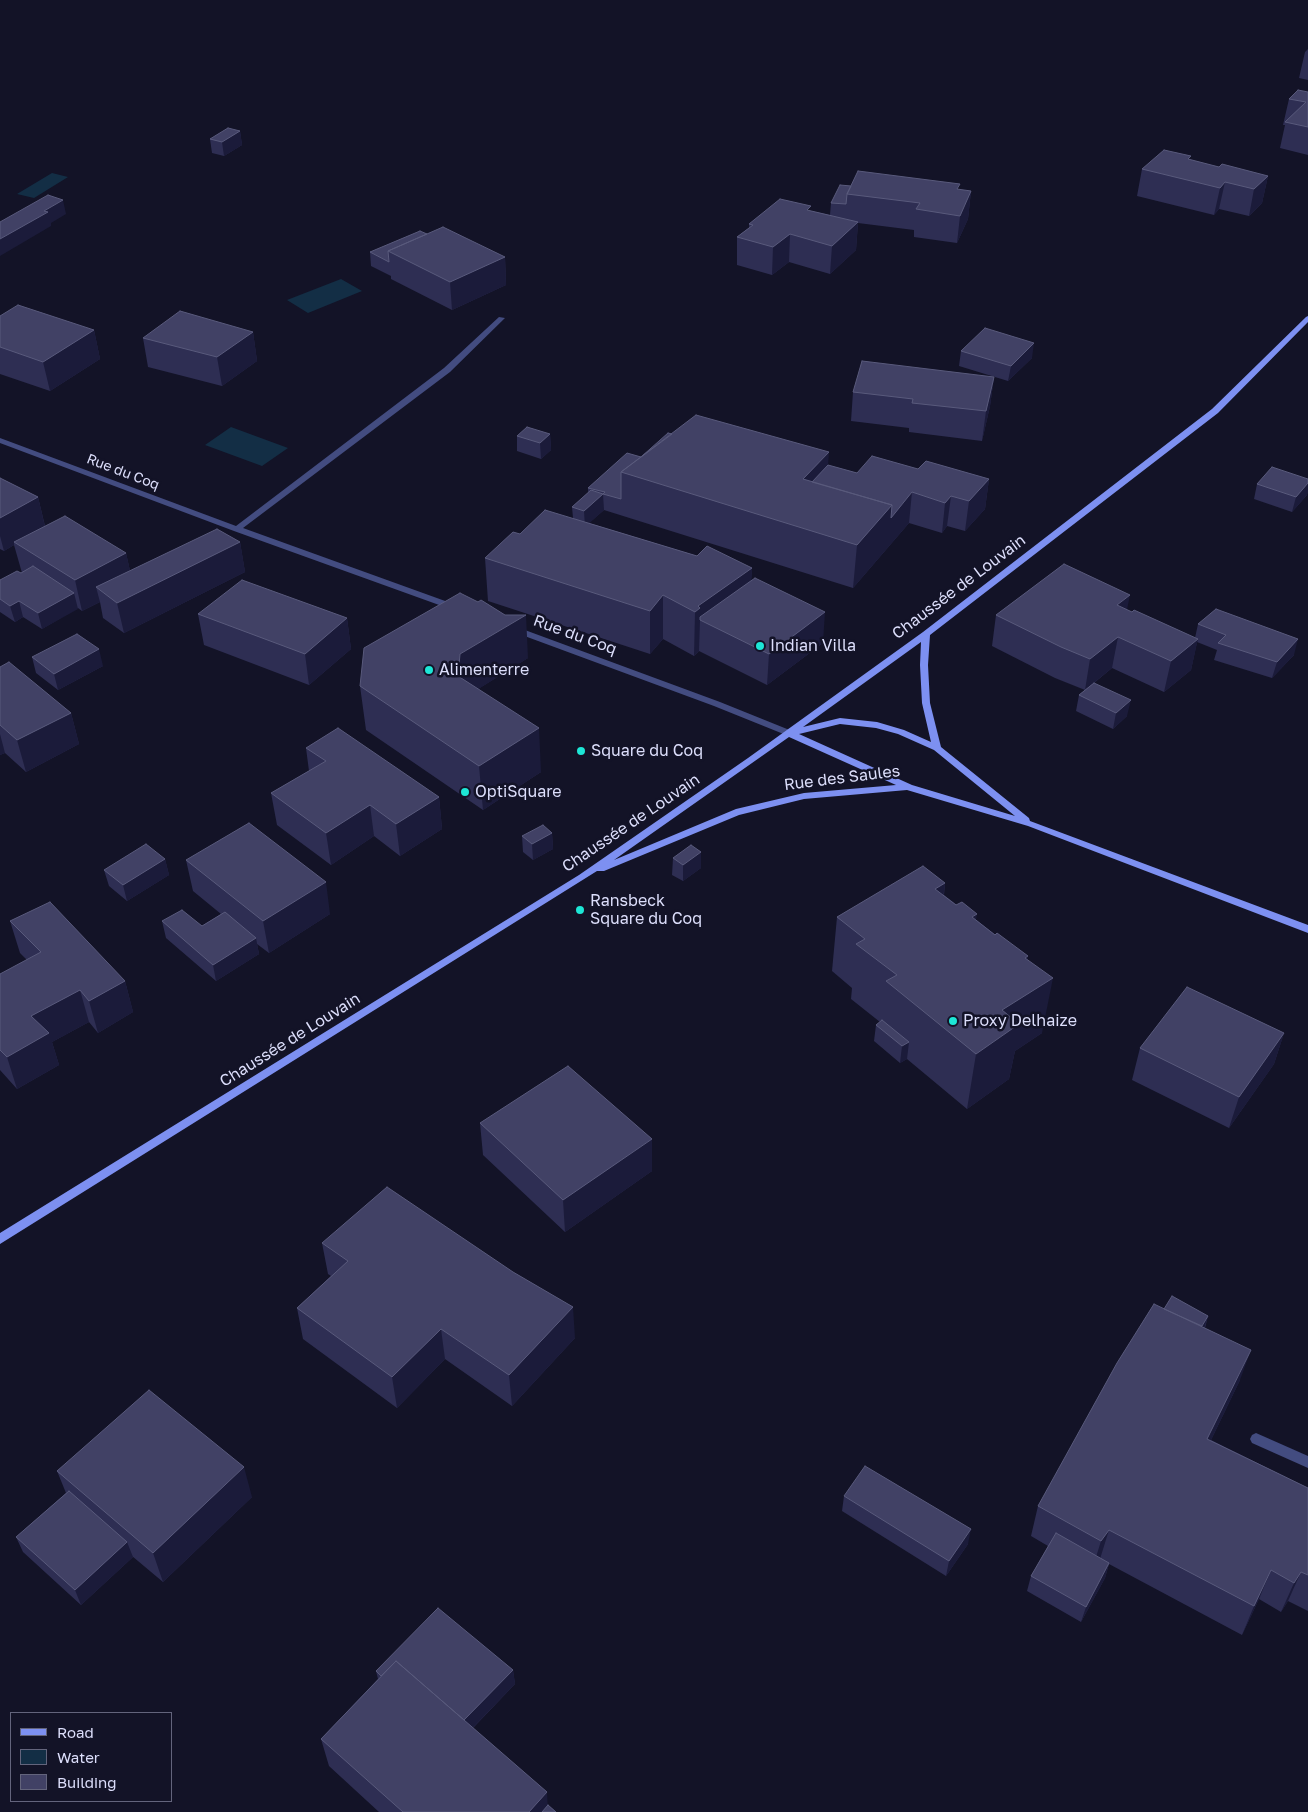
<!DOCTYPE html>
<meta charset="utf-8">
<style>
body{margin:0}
#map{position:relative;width:1308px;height:1812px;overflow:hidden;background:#131327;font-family:"Golos Text",sans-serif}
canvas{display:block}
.legend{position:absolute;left:10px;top:1712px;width:162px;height:90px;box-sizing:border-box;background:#131327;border:1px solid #63647c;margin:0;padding:6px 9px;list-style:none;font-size:15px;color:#dcdefb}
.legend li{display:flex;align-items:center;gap:10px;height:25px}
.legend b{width:25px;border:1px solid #63647c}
</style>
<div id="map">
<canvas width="1308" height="1812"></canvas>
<ul class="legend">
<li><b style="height:6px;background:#7d90f1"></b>Road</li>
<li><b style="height:14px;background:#132e45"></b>Water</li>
<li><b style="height:14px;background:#414165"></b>Building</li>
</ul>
</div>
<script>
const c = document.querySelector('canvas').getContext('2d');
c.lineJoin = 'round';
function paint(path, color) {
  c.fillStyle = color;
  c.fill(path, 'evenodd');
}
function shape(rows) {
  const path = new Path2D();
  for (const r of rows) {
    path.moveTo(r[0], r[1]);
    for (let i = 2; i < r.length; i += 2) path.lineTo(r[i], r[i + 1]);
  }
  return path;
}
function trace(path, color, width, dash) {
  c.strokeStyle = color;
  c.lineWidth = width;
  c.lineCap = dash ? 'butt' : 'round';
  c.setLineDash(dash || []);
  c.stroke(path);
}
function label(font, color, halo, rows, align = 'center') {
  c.font = font + ' "Golos Text",sans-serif';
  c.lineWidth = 5;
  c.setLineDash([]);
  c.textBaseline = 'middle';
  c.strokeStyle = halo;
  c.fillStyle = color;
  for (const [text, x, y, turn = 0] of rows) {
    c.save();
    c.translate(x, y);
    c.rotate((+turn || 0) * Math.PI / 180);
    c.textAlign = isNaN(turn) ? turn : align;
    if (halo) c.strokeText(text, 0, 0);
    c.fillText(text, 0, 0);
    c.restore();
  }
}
paint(shape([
 [52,173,68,177,34,198,17,194],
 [341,279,362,291,308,313,287,300],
 [231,427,288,448,262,466,205,445]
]), '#132e45');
paint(shape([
 [1256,1433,1308,1456,1308,1468,1252,1443,1250,1439,1252,1435,1256,1433]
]), '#434c80');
paint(shape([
 [499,317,505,318,450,372,243,528,459,606,459,610,453,610,234,531,0,443,0,438,236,526,444,368,499,317],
 [514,626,720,702,792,731,794,733,789,736,786,735,714,706,511,631,510,629,514,626]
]), '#434c80');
paint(shape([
 [1308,316,1308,322,1218,413,930,635,928,665,930,703,941,747,1029,818,1030,821,1308,925,1308,933,1028,826,907,790,804,799,739,815,604,871,597,871,0,1244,0,1233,579,875,748,758,923,632,1212,409,1306,317,1308,316],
 [921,642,920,665,922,703,931,742,904,730,877,722,840,718,803,727,921,642],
 [840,724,876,728,898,734,934,750,1015,816,912,785,799,734,840,724],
 [789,737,896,785,804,793,736,809,614,860,789,737]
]), '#7d90f1');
paint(shape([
 [1308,49,1308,80,1299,78,1305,52],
 [1308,92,1308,155,1280,148,1285,125,1283,125,1289,99],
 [240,131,242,145,224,156,212,153,210,139],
 [1190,160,1219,167,1268,176,1262,203,1249,216,1219,209,1214,215,1137,196,1142,169],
 [851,186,959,190,971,191,968,219,957,243,914,237,914,230,858,223,856,250,830,274,789,262,772,275,737,265,737,237,749,228,749,224,811,211,830,215,831,203],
 [427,234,505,257,506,285,452,310,391,279,391,276,371,266,370,252],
 [0,316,94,330,100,359,50,391,0,374],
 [253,332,257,361,222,386,148,367,143,338],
 [961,351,1032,358,1008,381,959,366],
 [994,377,990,406,982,441,909,432,909,428,851,421,853,392],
 [550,434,551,450,541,459,517,451,517,436],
 [672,434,828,465,857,473,918,469,989,479,985,509,965,531,947,526,942,533,909,523,853,588,604,510,589,523,697,556,752,568,751,581,823,643,767,685,699,651,694,656,663,639,650,654,488,601,485,558,520,534,573,518,572,507,588,493,588,488,641,457],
 [0,478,38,497,45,526,126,553,130,571,240,542,245,572,124,633,103,618,100,602,82,611,78,608,42,629,23,617,15,622,0,612,0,580,22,573,14,545,4,551,0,549],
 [1308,479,1308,490,1307,495,1292,512,1254,499,1257,484],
 [1127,610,1195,638,1198,624,1294,655,1272,678,1214,660,1217,650,1197,642,1191,670,1164,692,1112,668,1094,683,1127,716,1113,729,1076,711,1079,695,1085,690,1055,678,992,646,996,615],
 [198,614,347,618,351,649,309,685,204,645],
 [32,657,103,666,58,690,36,673],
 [528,658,478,689,541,772,483,810,366,730,360,686],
 [0,667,71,713,79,744,26,772,5,753,0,755],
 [306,748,439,797,442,829,400,856,374,836,331,865,277,825,271,793,309,771],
 [552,833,553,849,533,860,523,852,522,836],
 [673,858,701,868,683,881,672,875],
 [165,859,169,875,127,901,109,886,104,870],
 [186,860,330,914,269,953,257,944,259,954,216,981,166,938,162,921,202,926,221,914,193,891],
 [945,883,944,895,1028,960,1042,1033,1015,1051,1009,1079,967,1109,907,1059,900,1063,874,1041,876,1025,880,1022,851,999,852,988,832,971,837,917],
 [10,921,125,981,133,1012,98,1033,89,1022,52,1042,59,1065,17,1089,0,1070,0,974,27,960,20,953],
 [1284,1033,1274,1064,1229,1128,1132,1080,1140,1048],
 [480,1123,652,1171,565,1232,483,1155],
 [322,1243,575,1338,512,1406,445,1359,397,1408,303,1339,297,1308,331,1276,328,1274],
 [1164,1309,1208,1316,1205,1328,1240,1380,1211,1440,1308,1488,1308,1611,1288,1601,1281,1612,1259,1599,1242,1635,1109,1564,1105,1578,1081,1622,1027,1591,1031,1576,1048,1546,1031,1536,1038,1506],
 [57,1471,252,1497,163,1582,132,1556,133,1557,81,1605,23,1552,16,1537,66,1493],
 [844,1496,968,1544,946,1576,842,1511],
 [513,1670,515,1684,473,1728,548,1805,556,1812,379,1812,329,1766,321,1739,378,1679,376,1671]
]), '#2e2e53');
paint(shape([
 [240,131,242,145,224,156,222,142],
 [1268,176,1262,203,1249,216,1254,189],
 [1225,182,1219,209,1214,215,1220,188],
 [971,191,968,219,957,243,960,216],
 [63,200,66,214,51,223,51,226,0,256,0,239,44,211],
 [858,222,856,250,830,274,832,246],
 [790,234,789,262,772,275,773,247],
 [505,257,506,285,452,310,450,282],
 [94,330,100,359,50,391,43,362],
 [253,332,257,361,222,386,217,357],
 [1034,343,1032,358,1008,381,1011,366],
 [994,377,990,406,982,441,986,411],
 [550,434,551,450,541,459,540,443],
 [829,452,826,494,803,479],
 [989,479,985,509,965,531,969,501],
 [1308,483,1308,490,1307,495,1292,512,1296,497],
 [912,492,909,523,853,588,857,545,892,505],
 [603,494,604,510,585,527,584,511],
 [951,496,947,526,942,533,945,503],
 [38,497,45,527,14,542,14,545,4,551,0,536,0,518],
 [240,542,245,572,124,633,117,603],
 [126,553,133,584,96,587,100,602,82,611,75,580],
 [752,568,750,611,700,620,699,651,694,656,695,612,698,606],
 [74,593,78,609,42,629,38,613],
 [663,595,663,639,650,654,650,611],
 [1130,595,1124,624,1117,605],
 [19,601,23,617,15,622,10,606],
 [825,612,823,643,767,685,769,654],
 [526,615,528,658,464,698,458,676,460,654],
 [347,618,351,649,309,685,305,654],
 [1118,637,1112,668,1085,690,1090,659],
 [1198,639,1191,670,1164,692,1171,661],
 [1298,639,1294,655,1272,678,1277,662],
 [99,649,103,666,58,690,54,674],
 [1131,700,1127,716,1113,729,1116,713],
 [71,713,79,744,26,772,17,740],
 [539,728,541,772,483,810,479,766],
 [0,734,5,753,0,755],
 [439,797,442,829,400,856,396,824],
 [370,805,374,836,331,865,326,833],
 [552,833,553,849,533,860,532,844],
 [701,852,701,868,683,881,683,865],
 [165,859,169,875,127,901,123,885],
 [326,882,330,914,269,953,263,921],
 [945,883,938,938,935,889],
 [977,914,968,969,972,917],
 [256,938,259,954,216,981,213,965],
 [1028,956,1021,998,1053,978,1042,1033,1015,1051,1009,1079,967,1109,976,1054,1002,1010,1025,958],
 [125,981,133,1012,98,1033,89,1001],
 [80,990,89,1022,52,1042,59,1065,17,1089,7,1057,31,1016],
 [1284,1033,1274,1064,1229,1128,1239,1097],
 [909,1042,907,1059,900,1063,902,1046],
 [652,1139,652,1171,565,1232,563,1200],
 [573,1307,575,1338,512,1406,509,1375],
 [1208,1316,1203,1332,1196,1335],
 [441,1329,445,1359,397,1408,392,1377],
 [1251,1350,1240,1380,1197,1469,1207,1439],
 [244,1467,252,1497,163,1582,153,1553],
 [971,1529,968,1544,946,1576,949,1561],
 [1109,1530,1100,1559,1092,1570,1101,1541],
 [127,1542,133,1557,81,1605,75,1590],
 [1109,1563,1105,1578,1081,1622,1086,1607],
 [1271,1570,1259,1599,1242,1635,1254,1606],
 [1301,1572,1288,1601,1281,1612,1294,1583],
 [513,1670,515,1684,460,1741,457,1727],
 [547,1792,548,1812,529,1812]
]), '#1b1b3a');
const building = shape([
 [1298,90,1308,92,1308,127,1285,122,1306,102,1289,99,1298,90],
 [228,128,240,131,222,142,210,139,228,128],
 [1164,150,1191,156,1188,159,1219,167,1222,164,1268,176,1254,189,1225,182,1220,188,1142,169,1164,150],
 [858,171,960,184,957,189,971,191,960,216,916,209,920,203,847,194,858,171],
 [840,185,851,186,847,194,846,204,831,203,840,185],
 [48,195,63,200,44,211,48,212,0,239,0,222,48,195],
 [780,199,811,206,807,210,858,222,832,246,790,234,773,247,737,237,753,225,749,224,780,199],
 [443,227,505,257,450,282,388,251,443,227],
 [420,231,427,234,388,251,389,262,370,252,420,231],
 [18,305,94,330,43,362,0,347,0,316,18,305],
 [180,311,253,332,217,357,143,338,180,311],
 [985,328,1034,343,1011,366,961,351,985,328],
 [862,361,994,377,986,411,912,403,913,399,853,392,862,361],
 [696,415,829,452,803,479,892,505,857,545,621,472,696,415],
 [527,427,550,434,540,443,517,436,527,427],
 [668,433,672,434,621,472,621,499,603,494,584,511,572,507,591,490,603,494,605,492,588,488,627,453,641,457,668,433],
 [872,456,918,469,926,461,989,479,969,501,951,496,945,503,912,492,891,518,892,505,812,482,828,465,857,473,872,456],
 [1272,467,1308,479,1308,483,1296,497,1257,484,1272,467],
 [0,478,38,497,0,518,0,478],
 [545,510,697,556,707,546,752,568,698,606,700,608,695,612,663,595,650,611,485,558,513,532,520,534,545,510],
 [65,516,126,553,75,580,14,542,65,516],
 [217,529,240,542,117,603,96,587,217,529],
 [1064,564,1130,595,1117,605,1132,612,1134,610,1198,639,1171,661,1118,637,1090,659,1061,647,996,615,1064,564],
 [33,566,74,593,38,613,19,601,10,606,0,599,0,580,17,571,21,573,33,566],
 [755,578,825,612,769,654,700,620,700,617,755,578],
 [242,580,347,618,305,654,198,614,242,580],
 [460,593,478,602,481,600,505,615,526,615,460,654,458,676,539,728,479,766,360,686,364,648,460,593],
 [1216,609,1298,639,1277,662,1218,643,1226,635,1198,624,1216,609],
 [77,634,99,649,54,674,32,657,77,634],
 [9,662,71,713,17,740,0,725,0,667,9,662],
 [1094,683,1131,700,1116,713,1079,695,1094,683],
 [338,728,439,797,396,824,370,805,326,833,271,793,326,761,306,748,338,728],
 [249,823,326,882,263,921,186,860,249,823],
 [543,825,552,833,532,844,522,836,543,825],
 [146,844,165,859,123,885,104,870,146,844],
 [691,845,701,852,683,865,673,858,691,845],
 [923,866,945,883,935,889,956,905,962,902,977,914,972,917,995,935,997,933,1028,956,1025,958,1053,978,1002,1010,1019,1024,976,1054,886,981,897,975,856,944,865,939,837,917,923,866],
 [50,902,125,981,89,1001,80,990,31,1016,49,1033,7,1057,0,1050,0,974,41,952,10,921,50,902],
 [182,910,202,926,225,912,256,938,213,965,162,921,182,910],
 [1187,987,1284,1033,1239,1097,1140,1048,1187,987],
 [882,1020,909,1042,902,1046,876,1025,882,1020],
 [568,1066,652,1139,563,1200,480,1123,568,1066],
 [387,1187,513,1272,573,1307,509,1375,441,1329,392,1377,297,1308,348,1261,322,1243,387,1187],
 [1172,1296,1208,1316,1202,1326,1164,1309,1172,1296],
 [1154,1304,1251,1350,1207,1439,1308,1488,1308,1575,1301,1572,1294,1583,1271,1570,1254,1606,1109,1530,1101,1541,1038,1506,1117,1363,1154,1304],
 [149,1390,244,1467,153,1553,57,1471,149,1390],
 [865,1466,971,1529,949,1561,844,1496,865,1466],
 [69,1491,127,1542,75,1590,16,1537,69,1491],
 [1056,1533,1109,1563,1086,1607,1031,1576,1056,1533],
 [438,1608,513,1670,464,1720,396,1661,381,1676,376,1671,438,1608],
 [396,1661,547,1792,529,1812,403,1812,321,1739,396,1661],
 [548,1805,556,1812,542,1812,548,1805]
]);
paint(building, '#414165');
trace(building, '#595a7c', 1);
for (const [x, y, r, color] of [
 [760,646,5,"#1de6d6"],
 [429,670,5,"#1de6d6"],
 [581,751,5,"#1de6d6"],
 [465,792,5,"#1de6d6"],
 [580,910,5,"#1de6d6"],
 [953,1021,5,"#1de6d6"]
]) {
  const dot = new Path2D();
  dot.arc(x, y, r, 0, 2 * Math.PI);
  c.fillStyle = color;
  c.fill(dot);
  trace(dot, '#131327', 2);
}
label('14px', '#dcdefb', '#131327', [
 ["Rue du Coq",123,472,21]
]);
label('16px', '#dcdefb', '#131327', [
 ["Chaussée de Louvain",959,587,-37],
 ["Rue du Coq",575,635,20],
 ["Rue des Saules",842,778,-7],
 ["Chaussée de Louvain",631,823,-34],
 ["Chaussée de Louvain",290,1040,-32]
]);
label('16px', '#dcdefb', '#131327', [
 ["Indian Villa",770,646],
 ["Alimenterre",439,670],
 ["Square du Coq",591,751],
 ["OptiSquare",475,792],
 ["Ransbeck",590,901],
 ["Square du Coq",590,919],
 ["Proxy Delhaize",963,1021]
], 'left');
</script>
